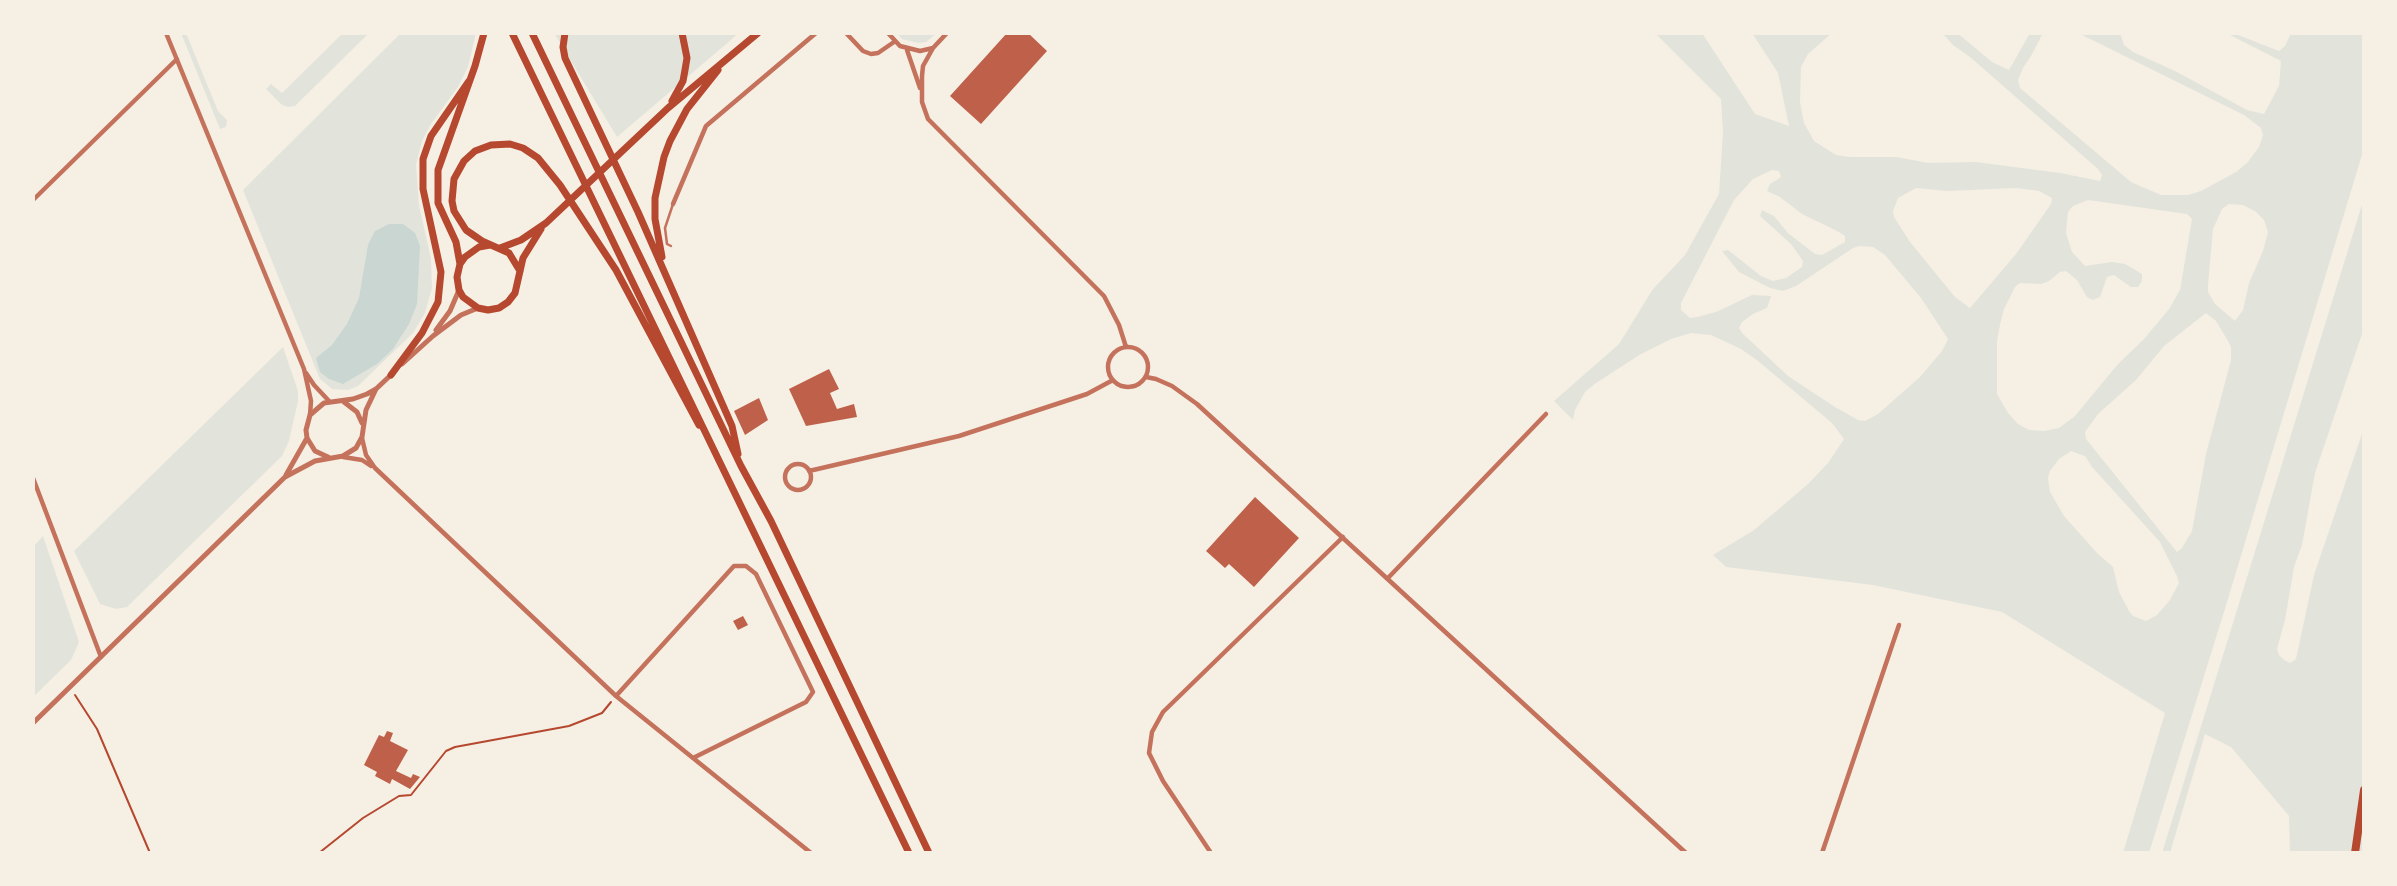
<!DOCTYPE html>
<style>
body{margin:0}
#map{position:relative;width:2397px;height:886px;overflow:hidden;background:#f6efe4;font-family:"Space Grotesk",sans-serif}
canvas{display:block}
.frame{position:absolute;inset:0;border:35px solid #f6efe4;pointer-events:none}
</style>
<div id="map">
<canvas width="2397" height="886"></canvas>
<div class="frame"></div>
</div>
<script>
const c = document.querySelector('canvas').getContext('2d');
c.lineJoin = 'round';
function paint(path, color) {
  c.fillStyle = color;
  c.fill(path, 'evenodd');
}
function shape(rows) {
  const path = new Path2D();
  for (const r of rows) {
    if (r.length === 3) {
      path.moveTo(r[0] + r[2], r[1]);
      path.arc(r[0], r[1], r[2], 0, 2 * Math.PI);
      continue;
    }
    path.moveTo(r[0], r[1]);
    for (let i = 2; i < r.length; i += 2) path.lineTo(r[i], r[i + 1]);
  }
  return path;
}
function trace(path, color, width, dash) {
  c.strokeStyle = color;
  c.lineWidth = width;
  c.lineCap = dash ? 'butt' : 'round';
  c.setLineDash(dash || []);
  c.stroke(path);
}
paint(shape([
 [181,33,186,33,218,111,227,120,226,127,220,129],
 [343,33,369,33,295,106,288,107,282,105,266,89,271,84,282,93],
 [401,33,476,33,468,67,458,87,431,124,422,141,416,165,419,205,431,259,432,288,425,313,413,333,358,386,348,390,332,389,320,379,243,190],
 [554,33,739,33,617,137],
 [896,33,937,33,926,42,918,43,902,39],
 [1655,33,1702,33,1755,114,1789,126,1778,73,1752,33,1832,33,1808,54,1801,67,1800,102,1804,123,1814,141,1836,155,1849,157,1897,157,1928,163,1976,162,2060,173,2100,181,2102,175,2098,169,1970,57,1953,45,1944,35,1956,33,1961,36,1992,62,2009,70,2030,33,2043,33,2031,56,2023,68,2018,80,2020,88,2131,182,2161,195,2188,195,2201,191,2236,172,2247,163,2259,147,2263,135,2261,128,2244,115,2078,33,2120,33,2124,45,2133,52,2175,71,2247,110,2264,114,2279,86,2281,61,2226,33,2233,33,2279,51,2285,46,2291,33,2364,33,2364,148,2224,612,2149,853,2123,853,2165,713,2002,612,1873,585,1726,567,1713,555,1754,530,1808,484,1828,463,1844,439,1832,423,1758,361,1741,349,1711,335,1691,333,1671,339,1641,354,1596,383,1585,392,1575,410,1573,420,1554,401,1619,344,1653,289,1685,255,1719,194,1723,132,1721,99],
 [1772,170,1779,171,1781,177,1770,184,1767,191,1780,197,1802,214,1839,232,1845,236,1845,242,1822,255,1815,254,1788,233,1774,216,1762,210,1760,216,1791,244,1803,261,1802,267,1786,278,1773,281,1761,276,1728,250,1722,251,1739,272,1770,288,1783,291,1796,286,1853,248,1860,246,1873,247,1885,255,1921,298,1948,339,1942,351,1920,377,1878,414,1865,421,1858,420,1835,407,1788,376,1742,333,1739,328,1742,322,1753,314,1767,308,1771,296,1752,295,1716,312,1697,317,1690,318,1681,310,1681,303,1734,200,1753,179],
 [1916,188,1947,191,2016,188,2039,191,2052,198,2051,204,2016,254,1970,308,1955,297,1910,242,1894,217,1893,211,1898,198],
 [2088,200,2187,214,2192,219,2180,290,2169,309,2144,339,2118,364,2075,416,2059,428,2044,431,2029,430,2018,424,2008,413,1997,394,1997,341,2000,325,2004,309,2015,287,2020,283,2041,284,2049,281,2060,272,2066,271,2077,280,2087,297,2093,300,2100,297,2107,277,2114,275,2131,287,2138,287,2142,281,2142,274,2125,264,2112,262,2085,266,2072,252,2066,233,2068,212,2073,206],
 [2229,204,2243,205,2255,211,2264,220,2268,232,2263,251,2249,283,2243,310,2235,321,2215,304,2208,292,2208,285,2213,229,2222,209],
 [2206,313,2216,321,2228,341,2231,347,2231,360,2206,454,2192,531,2182,548,2177,552,2086,439,2085,432,2098,414,2136,380,2164,346],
 [2071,451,2085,456,2092,467,2160,542,2177,576,2179,583,2170,600,2157,615,2146,621,2133,616,2129,611,2119,592,2113,567,2097,553,2064,516,2050,492,2048,478,2050,471,2059,459],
 [2364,198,2364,328,2315,473,2302,545,2294,567,2285,620,2277,649,2279,655,2284,660,2290,663,2296,659,2314,575,2364,428,2364,853,2290,853,2289,816,2231,747,2205,734,2170,853,2162,853],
 [283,347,298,391,298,401,289,441,282,456,127,607,116,609,100,604,74,551],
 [43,536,79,642,71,660,33,697,33,547]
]), '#e2e4dc');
paint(shape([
 [389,224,403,224,415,233,420,246,417,304,409,324,393,349,377,364,343,384,329,379,320,372,316,358,332,345,347,324,359,298,368,245,375,231]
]), '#c9d6d2');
paint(shape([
 [1007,33,1028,33,1047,51,981,124,950,96],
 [829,369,839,389,830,393,837,409,854,404,857,417,806,426,789,389],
 [759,398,768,420,745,435,734,411],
 [1255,497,1299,538,1254,587,1229,564,1225,568,1206,551],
 [743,616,748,625,738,630,733,621],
 [387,731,393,733,390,741,408,750,396,771,411,778,413,774,420,777,410,789,392,779,390,784,375,776,377,772,364,765,379,735,384,737]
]), '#bf614a');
trace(shape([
 [75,695,97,729,150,853],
 [319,853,363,818,399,796,411,795,446,751,455,747,569,726,602,713,611,702]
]), '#b5482f', 2);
trace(shape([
 [671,246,667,244,665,228,673,204]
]), '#c5725c', 2.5);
trace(shape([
 [166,33,304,369,311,401,310,415],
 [846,33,863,51,871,54,878,53,894,42],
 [888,33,900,46,920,51,933,48,947,33],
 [933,48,923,66,922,76,922,102,928,119,1104,296,1119,325,1126,347],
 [907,50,920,88],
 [33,200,177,59],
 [673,204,706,126,816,33],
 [1128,367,20],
 [306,373,314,385,329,401],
 [1146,377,1156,379,1172,386,1197,404,1686,853],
 [362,438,366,455,375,468,616,696,811,853],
 [343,457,362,460,371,466],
 [798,477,13],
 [809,471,959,436,1087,394,1113,380],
 [33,478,101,657],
 [1388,578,1546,414],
 [616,696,734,566,746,566,756,574,813,692,806,702,693,758],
 [1211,853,1163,781,1149,753,1152,732,1163,712,1343,537],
 [1822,853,1899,625]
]), '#c5725c', 4.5);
trace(shape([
 [436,330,450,311,459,290],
 [402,364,433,336,461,315,478,308],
 [344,402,357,412,362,423],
 [328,457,315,451,307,438,306,430,310,415,324,403,353,399,367,394,376,389,393,373],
 [286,475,307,438],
 [33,723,285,477,315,461,343,456,356,448,362,437,366,410,376,389]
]), '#c5725c', 5);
trace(shape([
 [512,33,909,853],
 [532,33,741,466,771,521,929,853],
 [565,33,563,47,565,58,638,212,732,426,738,454],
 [672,101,683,81,685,70,687,58,682,33],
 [490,245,479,247,465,257,460,264,457,277,459,290,463,297,478,308,488,310,499,308,508,302,515,293,523,258,541,229],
 [500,248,521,240,546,223,668,108,758,33],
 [662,257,655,219,655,198,664,157,670,141,687,109,718,70],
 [460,264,456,242,438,203,438,170,475,66,484,33],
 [520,271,509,253,482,241,466,230,454,211,452,201,454,179,464,161,475,151,491,145,510,144,523,148,538,158,560,185,616,270,699,425],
 [391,375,422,333,438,302,441,272,423,189,423,159,431,136,469,81]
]), '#b5482f', 7);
trace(shape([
 [2355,853,2364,790]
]), '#b5482f', 8);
</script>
